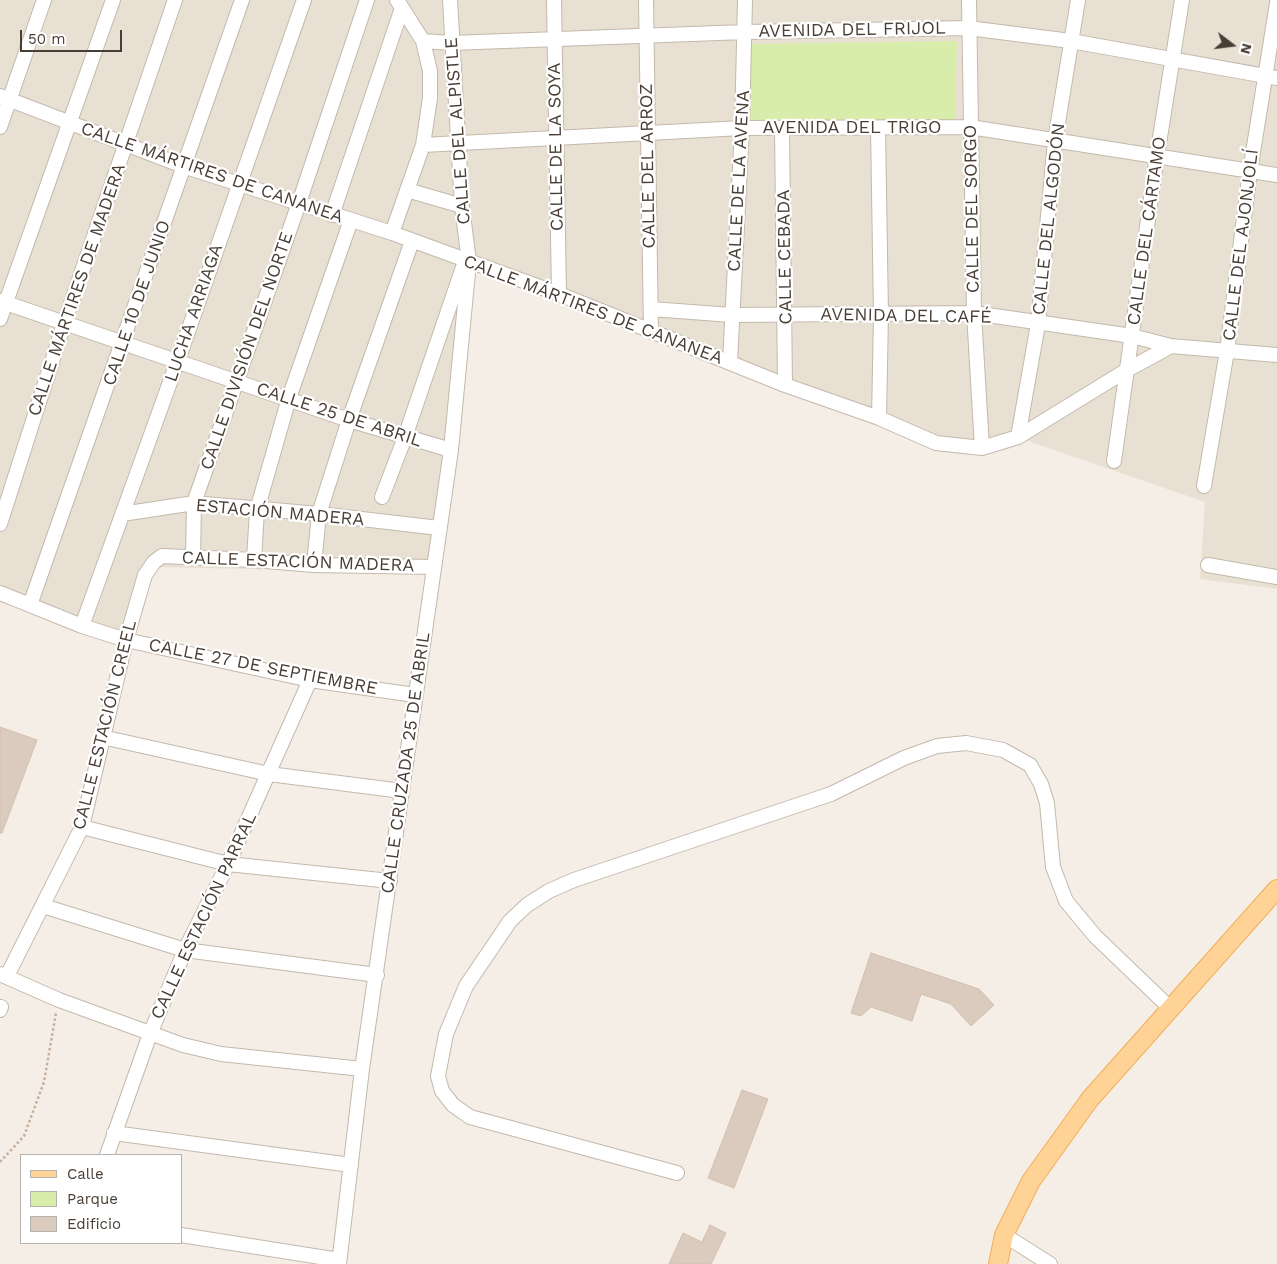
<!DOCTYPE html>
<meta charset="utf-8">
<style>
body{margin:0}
#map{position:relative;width:1277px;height:1264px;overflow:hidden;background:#f5eee6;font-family:"Work Sans",sans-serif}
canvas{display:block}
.legend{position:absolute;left:20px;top:1154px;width:162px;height:90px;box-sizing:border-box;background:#fff;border:1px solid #b6b2ae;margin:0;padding:6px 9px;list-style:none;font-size:15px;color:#493e35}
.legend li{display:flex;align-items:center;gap:10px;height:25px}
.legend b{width:25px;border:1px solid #b6b2ae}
.north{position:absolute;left:1207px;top:20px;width:50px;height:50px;-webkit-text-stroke:4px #fff;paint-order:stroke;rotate:105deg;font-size:14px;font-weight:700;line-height:20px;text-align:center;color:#493e35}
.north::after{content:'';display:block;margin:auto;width:18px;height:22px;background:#493e35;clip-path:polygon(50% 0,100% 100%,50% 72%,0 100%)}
.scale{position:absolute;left:20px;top:30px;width:102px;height:22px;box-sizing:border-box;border:2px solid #493e35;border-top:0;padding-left:6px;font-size:15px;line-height:18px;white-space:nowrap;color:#493e35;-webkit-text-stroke:4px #fff;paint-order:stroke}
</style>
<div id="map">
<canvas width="1277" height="1264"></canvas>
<ul class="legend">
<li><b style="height:6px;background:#ffd295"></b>Calle</li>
<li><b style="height:14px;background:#d8edab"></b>Parque</li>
<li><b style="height:14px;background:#dbcbbe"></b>Edificio</li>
</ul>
<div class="north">N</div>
<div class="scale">50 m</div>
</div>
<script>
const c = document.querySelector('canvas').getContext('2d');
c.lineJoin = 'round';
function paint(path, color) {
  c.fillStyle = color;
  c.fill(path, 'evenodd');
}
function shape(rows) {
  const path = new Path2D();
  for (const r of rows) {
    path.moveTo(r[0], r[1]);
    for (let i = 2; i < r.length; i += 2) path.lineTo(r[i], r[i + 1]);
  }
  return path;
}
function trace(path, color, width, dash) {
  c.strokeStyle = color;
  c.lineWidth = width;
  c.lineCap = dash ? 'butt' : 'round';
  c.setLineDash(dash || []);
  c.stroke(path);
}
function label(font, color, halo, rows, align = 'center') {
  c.font = font + ' "Work Sans",sans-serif';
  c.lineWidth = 4.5;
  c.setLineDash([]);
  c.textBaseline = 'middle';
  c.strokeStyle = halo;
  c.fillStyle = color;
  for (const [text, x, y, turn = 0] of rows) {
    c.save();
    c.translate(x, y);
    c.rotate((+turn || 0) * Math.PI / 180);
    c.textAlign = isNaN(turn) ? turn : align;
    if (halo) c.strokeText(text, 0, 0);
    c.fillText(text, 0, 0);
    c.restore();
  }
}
paint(shape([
 [0,0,1277,0,1277,589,1200,579,1205,502,1022,439,998,450,972,455,938,448,470,267,430,573,155,567,122,644,0,602]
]), '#e9e0d4');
paint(shape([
 [957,41,955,120,749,122,749,44]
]), '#d8edab');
const building = shape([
 [0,727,37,740,2,833,0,833,0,727],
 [871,953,979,989,994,1005,971,1026,951,1004,921,994,912,1021,871,1007,861,1016,851,1013,871,953],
 [742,1090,768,1099,734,1188,708,1178,742,1090],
 [710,1225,726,1233,711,1264,669,1264,683,1233,702,1242,710,1225]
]);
paint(building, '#dbcbbe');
trace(building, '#d3bfad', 1);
const minor = shape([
 [554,0,559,294],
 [646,0,651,332],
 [969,0,974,313,982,448],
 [423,41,451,43,745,32,968,28,1071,41,1277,78],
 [0,96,183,166,392,233,559,294,785,385,879,418,936,443,982,448,1018,437,1127,370,1171,346],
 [0,127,44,0],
 [878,128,881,315,879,418],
 [782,129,785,385],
 [423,145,742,128,970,127,1277,175],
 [407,190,462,206],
 [332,215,402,8],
 [392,233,423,145,430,98,430,71,423,41,397,0],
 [0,301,349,420,451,450],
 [651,309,732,315,974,313,1132,336,1171,346,1277,355],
 [0,319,113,0],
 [730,362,742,128,745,0],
 [1018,437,1038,324,1055,141,1078,0],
 [1114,461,1157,156,1182,0],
 [1204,486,1227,351,1250,171,1277,3],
 [382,497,405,437,463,267],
 [122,514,194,503,319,514,439,528],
 [0,524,64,324,175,0],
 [193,558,194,503,299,203,367,0],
 [254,560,257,510,289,398,351,220],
 [314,565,319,514,349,420,412,241],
 [1208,565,1277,577],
 [0,593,82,626,126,640,310,680,415,695],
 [30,605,242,0],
 [82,626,178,360,304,0],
 [102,737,269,774,402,791],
 [82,827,228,864,390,881],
 [43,906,185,950,377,975],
 [0,974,59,1000,183,1045,221,1054,362,1069],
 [7,976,82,827,126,640,145,575,154,562,162,556,254,560,314,565,433,567],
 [0,1010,1,1007],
 [114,1133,351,1165],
 [107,1155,150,1034,185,950,228,864,310,680],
 [677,1173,470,1117,453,1105,442,1091,438,1076,446,1034,466,986,510,921,527,905,549,891,574,880,831,794,904,758,937,746,966,743,1003,750,1030,765,1041,784,1047,803,1053,867,1066,901,1095,936,1170,1008],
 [181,1235,339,1260],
 [1004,1235,1050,1264],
 [339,1264,362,1069,451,450,469,262,462,206,450,0]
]);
const major = shape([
 [998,1264,1004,1235,1031,1181,1090,1099,1277,889]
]);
trace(minor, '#c4b8ab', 16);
trace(major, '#f0ae5a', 20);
trace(shape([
 [0,1162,24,1136,44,1082,56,1013]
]), '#c5af98', 2.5, [2.5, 2.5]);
trace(minor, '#fff', 14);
trace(major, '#ffd295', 18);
label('18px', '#493e35', '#fff', [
 ["AVENIDA DEL FRIJOL",852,30,-1],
 ["AVENIDA DEL TRIGO",852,128],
 ["CALLE DEL ALPISTLE",458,131,-94],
 ["CALLE DE LA SOYA",556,147,-91],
 ["CALLE DEL ARROZ",648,166,-91],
 ["CALLE MÁRTIRES DE CANANEA",212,173,19],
 ["CALLE DE LA AVENA",739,181,-87],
 ["CALLE DEL SORGO",972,209,-91],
 ["CALLE DEL ALGODÓN",1049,219,-84],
 ["CALLE DEL CÁRTAMO",1147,231,-82],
 ["CALLE DEL AJONJOLÍ",1241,245,-83],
 ["CALLE CEBADA",785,257,-91],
 ["CALLE MÁRTIRES DE MADERA",77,290,-71],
 ["CALLE 10 DE JUNIO",137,303,-71],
 ["CALLE MÁRTIRES DE CANANEA",593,310,21],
 ["LUCHA ARRIAGA",194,313,-71],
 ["AVENIDA DEL CAFÉ",906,316,1],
 ["CALLE DIVISIÓN DEL NORTE",247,351,-71],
 ["CALLE 25 DE ABRIL",339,415,18],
 ["ESTACIÓN MADERA",280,513,5],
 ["CALLE ESTACIÓN MADERA",298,562,2],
 ["CALLE 27 DE SEPTIEMBRE",263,667,11],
 ["CALLE ESTACIÓN CREEL",105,725,-76],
 ["CALLE CRUZADA 25 DE ABRIL",406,763,-82],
 ["CALLE ESTACIÓN PARRAL",204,916,-65]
]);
</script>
